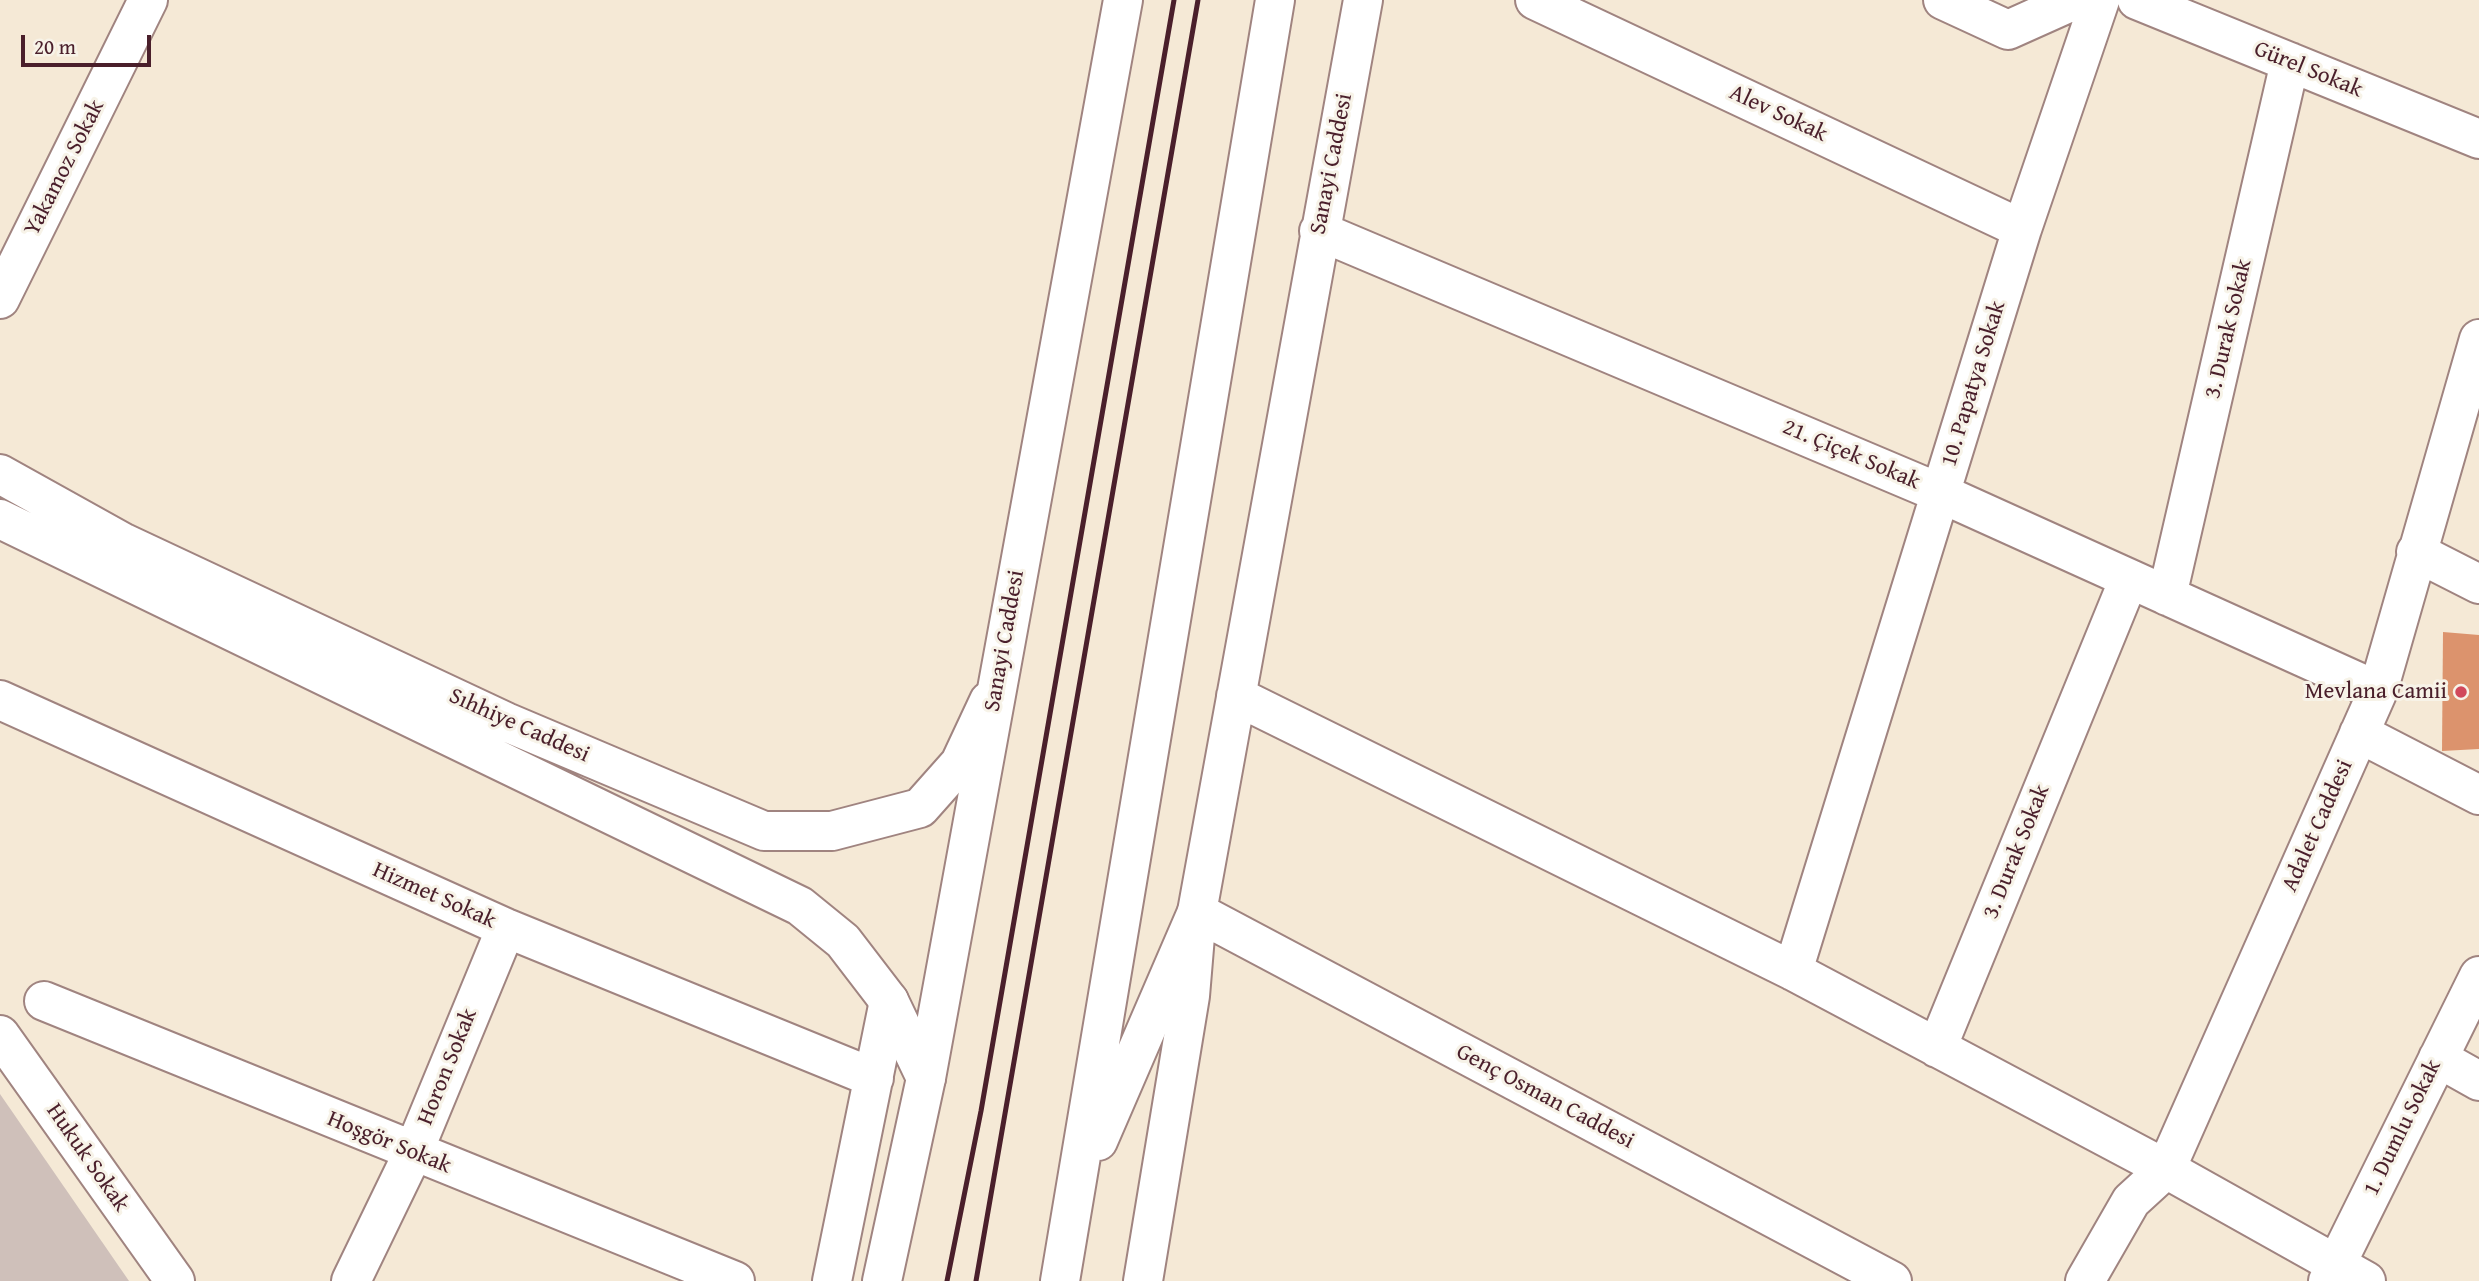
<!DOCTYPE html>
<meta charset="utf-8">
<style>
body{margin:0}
#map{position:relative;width:2479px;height:1281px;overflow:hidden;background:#f5e9d6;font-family:"Gentium Book Plus",serif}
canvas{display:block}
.scale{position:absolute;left:21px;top:35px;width:130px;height:32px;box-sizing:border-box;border:4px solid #4a1f2b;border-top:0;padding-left:9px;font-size:21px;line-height:24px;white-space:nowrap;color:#4a1f2b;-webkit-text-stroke:5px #f7f3e8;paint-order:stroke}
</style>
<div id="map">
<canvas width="2479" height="1281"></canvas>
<div class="scale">20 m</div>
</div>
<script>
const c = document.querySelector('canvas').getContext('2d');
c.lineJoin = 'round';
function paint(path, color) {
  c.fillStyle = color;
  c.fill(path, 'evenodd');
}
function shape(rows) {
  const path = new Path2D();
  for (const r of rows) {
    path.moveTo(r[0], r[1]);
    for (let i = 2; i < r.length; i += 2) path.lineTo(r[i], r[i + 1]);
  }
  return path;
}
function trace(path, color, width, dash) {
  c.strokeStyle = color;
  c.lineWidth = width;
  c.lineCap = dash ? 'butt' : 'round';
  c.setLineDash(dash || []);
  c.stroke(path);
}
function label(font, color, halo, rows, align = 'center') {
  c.font = font + ' "Gentium Book Plus",serif';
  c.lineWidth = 6;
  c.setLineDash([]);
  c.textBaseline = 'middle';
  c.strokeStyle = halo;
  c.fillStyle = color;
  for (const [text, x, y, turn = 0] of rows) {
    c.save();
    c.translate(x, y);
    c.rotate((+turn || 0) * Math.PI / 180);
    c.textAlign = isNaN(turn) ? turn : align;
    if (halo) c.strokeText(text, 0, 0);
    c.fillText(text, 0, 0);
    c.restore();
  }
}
paint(shape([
 [0,1094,129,1281,0,1281]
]), '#cfc0ba');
paint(shape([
 [2443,632,2479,635,2479,749,2442,751]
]), '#dc936d');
const minor = shape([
 [1535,0,2022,229],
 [1943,0,2008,30,2075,0],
 [2137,0,2479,139],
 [1319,231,1940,493,2378,691],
 [0,299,148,0],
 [2416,552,2479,584],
 [2167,596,2290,62],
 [1236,696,1793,971,2166,1169,2366,1281],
 [0,700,506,928,874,1078],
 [2359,733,2479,795],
 [1197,912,1892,1281],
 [1793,971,2022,229,2100,0],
 [44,1001,735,1281],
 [0,1035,175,1281],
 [1937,1048,2129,579],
 [2438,1058,2479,1081],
 [351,1281,413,1153,506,928],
 [832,1281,889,1001],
 [1143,1281,1190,996,1197,912,1363,0],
 [2085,1281,2131,1201,2166,1169,2378,691,2479,339],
 [2328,1281,2479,976]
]);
const major = shape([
 [0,474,124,543,506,722,764,831,832,831,920,808,960,763,989,701],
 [0,519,800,906,843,941,889,1001,926,1078]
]);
const highway = shape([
 [1098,1141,1197,912],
 [882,1281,926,1078,1123,0],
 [1060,1281,1275,0]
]);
trace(minor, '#a08480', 42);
trace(major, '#a08480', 42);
trace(highway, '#a08480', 42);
trace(minor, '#fff', 38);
trace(major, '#fff', 38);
trace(highway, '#fff', 38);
trace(shape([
 [947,1281,981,1111,1174,0],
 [976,1281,1198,0]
]), '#4a1f2b', 5);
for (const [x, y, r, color] of [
 [2461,692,7,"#d1495b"]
]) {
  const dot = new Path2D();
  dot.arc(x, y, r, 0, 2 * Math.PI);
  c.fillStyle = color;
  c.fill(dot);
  trace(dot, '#f7f3e8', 2.5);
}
label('23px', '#4a1f2b', '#f7f3e8', [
 ["Gürel Sokak",2308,70,22],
 ["Alev Sokak",1778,114,25],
 ["Sanayi Caddesi",1332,164,-79],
 ["Yakamoz Sokak",65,168,-63],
 ["3. Durak Sokak",2229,329,-77],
 ["10. Papatya Sokak",1974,384,-73],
 ["21. Çiçek Sokak",1851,455,23],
 ["Sanayi Caddesi",1005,641,-80],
 ["Sıhhiye Caddesi",519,726,24],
 ["Adalet Caddesi",2318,826,-66],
 ["3. Durak Sokak",2017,852,-68],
 ["Hizmet Sokak",434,896,24],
 ["Horon Sokak",448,1067,-68],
 ["Genç Osman Caddesi",1545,1097,28],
 ["1. Dumlu Sokak",2403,1128,-64],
 ["Hoşgör Sokak",389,1143,22],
 ["Hukuk Sokak",87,1158,55]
]);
label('23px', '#4a1f2b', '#f7f3e8', [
 ["Mevlana Camii",2447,692]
], 'right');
</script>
